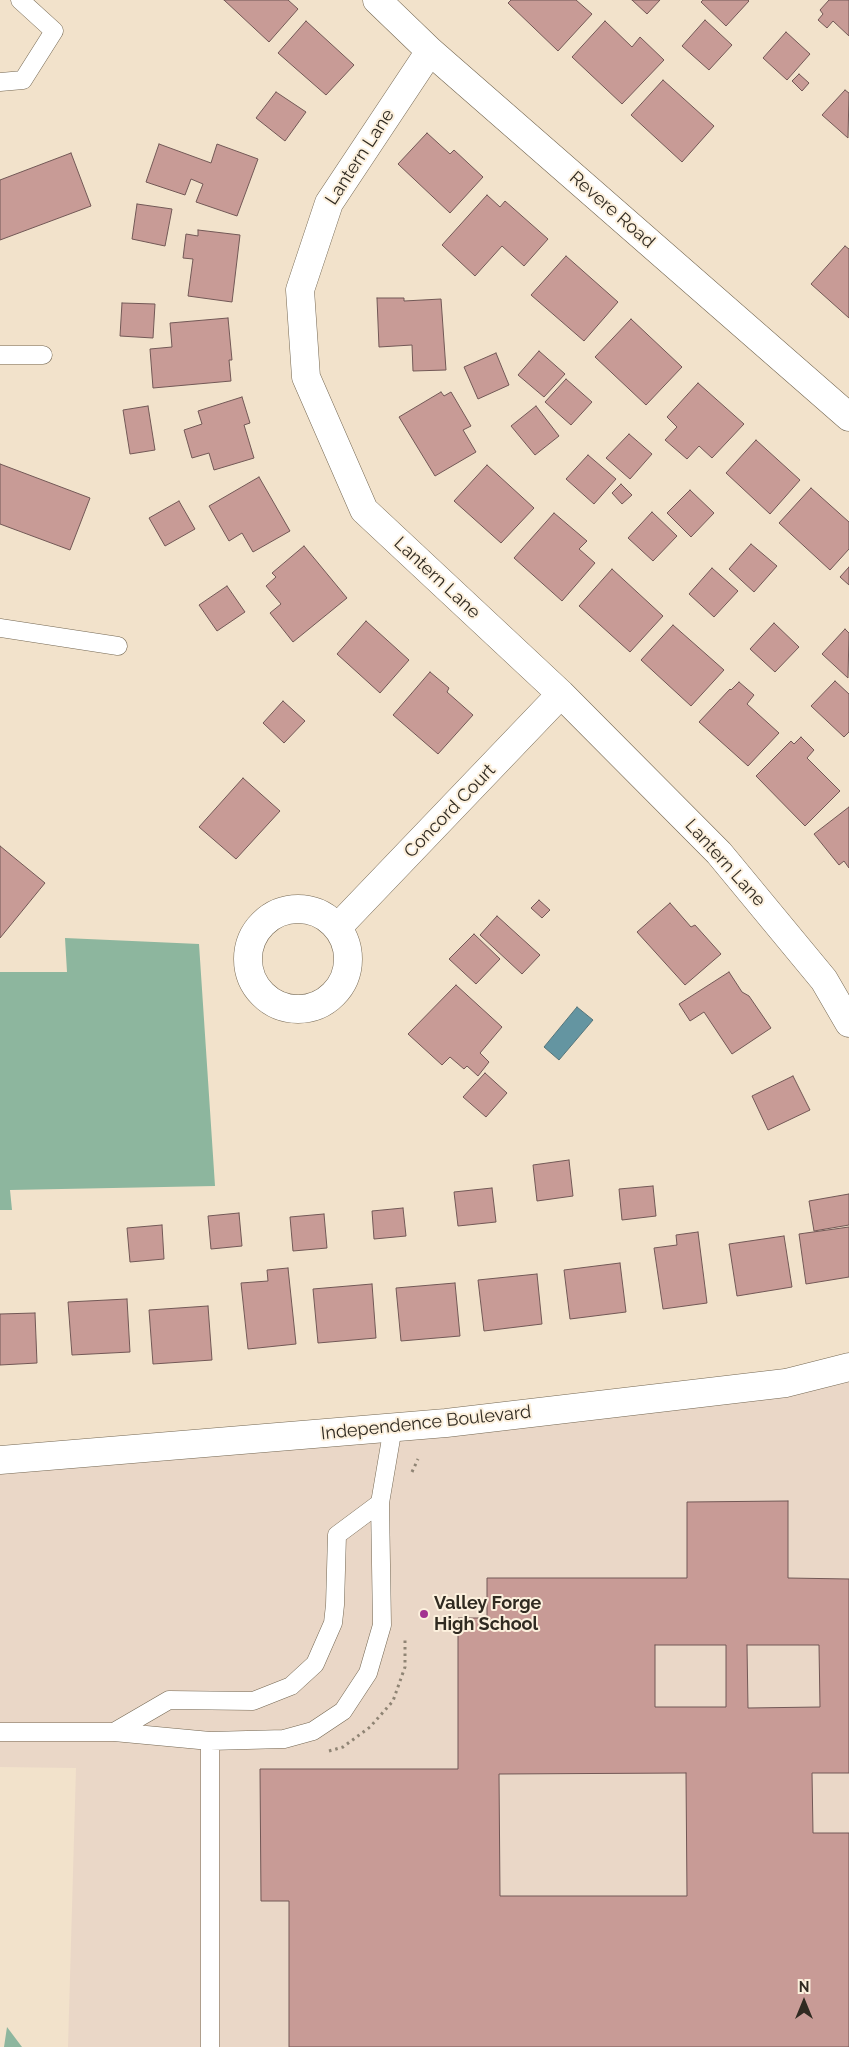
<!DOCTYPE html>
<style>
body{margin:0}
#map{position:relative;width:849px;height:2047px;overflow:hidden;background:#f2e2cb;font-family:Raleway,sans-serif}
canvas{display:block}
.north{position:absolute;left:779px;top:1977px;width:50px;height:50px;-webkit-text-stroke:4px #fcf0dd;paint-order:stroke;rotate:0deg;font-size:14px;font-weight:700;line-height:20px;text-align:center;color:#302a21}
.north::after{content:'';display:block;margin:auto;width:18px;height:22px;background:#302a21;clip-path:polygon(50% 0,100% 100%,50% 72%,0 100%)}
</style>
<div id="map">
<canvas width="849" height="2047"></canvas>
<div class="north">N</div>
</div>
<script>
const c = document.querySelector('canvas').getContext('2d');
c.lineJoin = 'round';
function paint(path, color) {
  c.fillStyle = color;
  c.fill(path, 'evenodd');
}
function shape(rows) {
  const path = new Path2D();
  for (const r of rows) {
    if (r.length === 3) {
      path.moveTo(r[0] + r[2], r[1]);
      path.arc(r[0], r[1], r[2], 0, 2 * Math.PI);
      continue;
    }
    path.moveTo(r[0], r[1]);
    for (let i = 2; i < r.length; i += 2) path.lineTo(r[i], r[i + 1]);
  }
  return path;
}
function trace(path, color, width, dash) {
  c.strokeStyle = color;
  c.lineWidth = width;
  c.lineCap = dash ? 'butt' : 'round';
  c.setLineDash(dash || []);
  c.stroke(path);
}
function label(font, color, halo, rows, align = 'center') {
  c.font = font + ' Raleway,sans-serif';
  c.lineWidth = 4;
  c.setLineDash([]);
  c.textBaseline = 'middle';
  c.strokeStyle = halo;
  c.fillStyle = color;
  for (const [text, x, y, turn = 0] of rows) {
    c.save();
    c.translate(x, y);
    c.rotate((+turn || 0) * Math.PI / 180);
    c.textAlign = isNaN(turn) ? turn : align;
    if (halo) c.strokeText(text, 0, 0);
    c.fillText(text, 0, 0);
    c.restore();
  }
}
paint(shape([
 [849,1367,849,2047,68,2047,76,1768,0,1767,0,1460]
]), '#ead7c7');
paint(shape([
 [65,938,199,944,215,1186,10,1190,12,1210,0,1210,0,972,67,972],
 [7,2027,22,2047,4,2047]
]), '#8db69e');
const water = shape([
 [577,1007,593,1020,559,1060,544,1047,577,1007]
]);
paint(water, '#6495a1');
trace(water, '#54757b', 1);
const building = shape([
 [224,0,288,0,298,9,269,42,224,0],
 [511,0,576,0,592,14,558,51,508,3,511,0],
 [632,0,660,0,647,14,632,0],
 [703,0,748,0,749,1,726,26,701,2,703,0],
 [829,0,849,0,849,36,833,21,827,28,818,20,823,14,820,10,829,0],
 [705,20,732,45,709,70,682,46,705,20],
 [306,21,354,65,326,95,278,53,306,21],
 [605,21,632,47,640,37,664,60,622,104,572,57,605,21],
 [786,32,810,54,787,80,763,58,786,32],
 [799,74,809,83,802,91,792,81,799,74],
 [663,80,714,126,682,162,631,115,663,80],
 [845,90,849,93,848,138,822,115,845,90],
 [276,92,306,112,285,141,256,118,276,92],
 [427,133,450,154,454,150,483,177,450,213,398,164,427,133],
 [159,144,211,163,217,144,258,159,237,216,196,202,203,184,191,179,185,195,146,182,159,144],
 [71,153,91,206,0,240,0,180,71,153],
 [487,195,500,207,505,201,548,239,524,266,502,246,475,276,442,245,487,195],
 [137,204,172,209,165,246,132,239,137,204],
 [198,230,240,235,232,302,188,296,193,259,183,258,186,234,198,236,198,230],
 [845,246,849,249,849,318,811,284,845,246],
 [566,256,618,302,584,341,531,295,566,256],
 [377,298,404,298,404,301,441,299,446,370,413,371,412,345,379,347,377,298],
 [122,303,155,304,153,338,120,336,122,303],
 [228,318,232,360,229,360,231,381,153,388,150,349,172,347,170,323,228,318],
 [631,319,682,367,646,405,595,357,631,319],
 [539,351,565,374,544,397,518,375,539,351],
 [496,353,509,385,478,399,464,367,496,353],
 [566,379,592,402,571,425,545,402,566,379],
 [698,383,744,424,712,458,699,446,687,459,665,440,677,427,667,417,698,383],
 [441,392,444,396,451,392,471,426,463,430,476,452,435,476,399,417,441,392],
 [242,397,250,423,244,425,254,458,214,470,209,453,192,458,184,430,202,424,198,411,242,397],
 [148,406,155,450,130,454,123,410,148,406],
 [536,406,559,436,535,455,511,426,536,406],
 [629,434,652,454,630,479,606,458,629,434],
 [756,440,800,480,770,514,726,473,756,440],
 [588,455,616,479,594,504,566,479,588,455],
 [0,464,90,498,70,550,0,524,0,464],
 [487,465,534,508,501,543,454,501,487,465],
 [259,477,290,531,253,552,242,533,229,541,209,506,259,477],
 [621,484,632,495,622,504,612,493,621,484],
 [811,488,849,522,849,549,830,570,779,523,811,488],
 [690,490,714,513,691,537,667,513,690,490],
 [179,501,195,529,165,546,149,518,179,501],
 [652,512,677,536,653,561,628,538,652,512],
 [554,513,587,541,579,549,595,563,562,601,514,558,554,513],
 [751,544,777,566,754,592,729,569,751,544],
 [304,546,347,598,293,642,270,613,281,604,266,586,276,577,272,573,304,546],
 [849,567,849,585,840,577,849,567],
 [712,568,738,591,714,617,689,594,712,568],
 [612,569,663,616,630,652,579,606,612,569],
 [227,586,245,612,217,631,199,605,227,586],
 [366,621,409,660,380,693,337,654,366,621],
 [774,623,799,647,775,672,750,649,774,623],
 [673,625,724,670,691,706,641,660,673,625],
 [845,629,849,633,848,678,822,654,845,629],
 [430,672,449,688,447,692,473,715,438,754,393,715,430,672],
 [835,681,849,694,849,732,844,737,811,706,835,681],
 [739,682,754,695,747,704,779,733,748,766,699,722,730,689,731,690,739,682],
 [283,701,305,721,284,743,263,723,283,701],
 [801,737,814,750,807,758,840,791,805,826,756,776,791,741,794,744,801,737],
 [243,778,280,811,236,859,199,827,243,778],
 [849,807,849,868,844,861,839,865,814,834,849,807],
 [0,846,45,883,0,938,0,846],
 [539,900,550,910,542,918,531,908,539,900],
 [670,903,691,927,695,925,721,954,685,985,637,932,670,903],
 [497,916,540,955,522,974,480,935,497,916],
 [474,934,500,959,476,984,449,959,474,934],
 [729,972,742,992,749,996,771,1028,732,1054,704,1012,690,1021,679,1004,729,972],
 [456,985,502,1027,480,1053,489,1062,478,1076,467,1066,464,1069,450,1057,442,1065,408,1034,456,985],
 [485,1073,507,1093,486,1117,463,1097,485,1073],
 [793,1076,810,1110,768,1130,752,1096,793,1076],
 [569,1160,573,1196,537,1201,533,1165,569,1160],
 [653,1186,656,1216,622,1220,619,1189,653,1186],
 [492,1188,496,1222,458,1226,454,1192,492,1188],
 [849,1194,849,1225,814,1231,809,1201,849,1194],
 [403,1208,406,1236,374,1239,372,1211,403,1208],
 [239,1213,242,1246,211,1249,208,1216,239,1213],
 [324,1214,327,1248,293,1251,290,1217,324,1214],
 [162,1225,164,1259,130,1262,127,1228,162,1225],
 [849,1227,849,1277,806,1284,799,1234,849,1227],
 [698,1232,707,1303,663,1309,654,1248,677,1245,676,1235,698,1232],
 [784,1236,792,1287,737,1296,729,1244,784,1236],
 [620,1263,626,1312,570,1319,564,1270,620,1263],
 [288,1268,296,1344,248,1349,241,1283,268,1281,267,1270,288,1268],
 [537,1274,542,1324,484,1331,478,1280,537,1274],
 [455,1283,460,1336,401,1341,396,1288,455,1283],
 [372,1284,376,1338,318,1343,313,1289,372,1284],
 [127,1299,130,1352,72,1355,68,1302,127,1299],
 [208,1306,212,1360,153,1364,149,1310,208,1306],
 [35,1313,37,1363,0,1365,0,1314,35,1313],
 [788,1501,788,1578,849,1579,849,1773,812,1773,813,1833,849,1833,849,2047,289,2047,289,1901,261,1901,260,1769,458,1769,458,1618,487,1618,487,1578,687,1578,687,1502,788,1501],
 [655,1645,726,1645,726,1707,655,1707,655,1645],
 [747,1645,819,1645,820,1707,748,1708,747,1645],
 [686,1773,687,1896,500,1896,499,1774,686,1773]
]);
paint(building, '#c89b96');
trace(building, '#725856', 1);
const lane = shape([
 [0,82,23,80,54,31,20,0],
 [0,355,43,355],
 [0,628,118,646],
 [0,1732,114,1732,169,1700,253,1701,291,1686,315,1664,333,1623,335,1605,337,1535,380,1503,393,1427],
 [114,1732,210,1741,284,1739,313,1731,343,1711,368,1673,382,1625,380,1503],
 [210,1741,210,2047]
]);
const street = shape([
 [377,0,430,51,849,417],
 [430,51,329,203,300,290,306,377,364,510,561,694,719,853,824,980,849,1023],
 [298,959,50],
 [338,927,561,694]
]);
const secondary = shape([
 [0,1460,446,1423,786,1383,849,1367]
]);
trace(lane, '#746752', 19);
trace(street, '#746752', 29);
trace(secondary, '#746752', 29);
trace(shape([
 [412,1472,418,1459],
 [329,1751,343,1747,370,1727,393,1701,405,1667,405,1639]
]), '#8f8474', 3, [2.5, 4]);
trace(lane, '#fff', 18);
trace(street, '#fff', 28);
trace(secondary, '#fff', 28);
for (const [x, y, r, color] of [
 [424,1614,5,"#a33390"]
]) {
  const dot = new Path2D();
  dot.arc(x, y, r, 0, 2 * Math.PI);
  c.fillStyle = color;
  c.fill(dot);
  trace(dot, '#fcf0dd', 2);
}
label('18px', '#302a21', '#fcf0dd', [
 ["Lantern Lane",360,157,-57],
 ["Revere Road",612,210,41],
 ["Lantern Lane",437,578,43],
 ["Concord Court",450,811,-46],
 ["Lantern Lane",725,863,48],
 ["Independence Boulevard",426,1423,-6]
]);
label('bold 18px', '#302a21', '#fcf0dd', [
 ["Valley Forge",434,1604],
 ["High School",434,1625]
], 'left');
</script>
